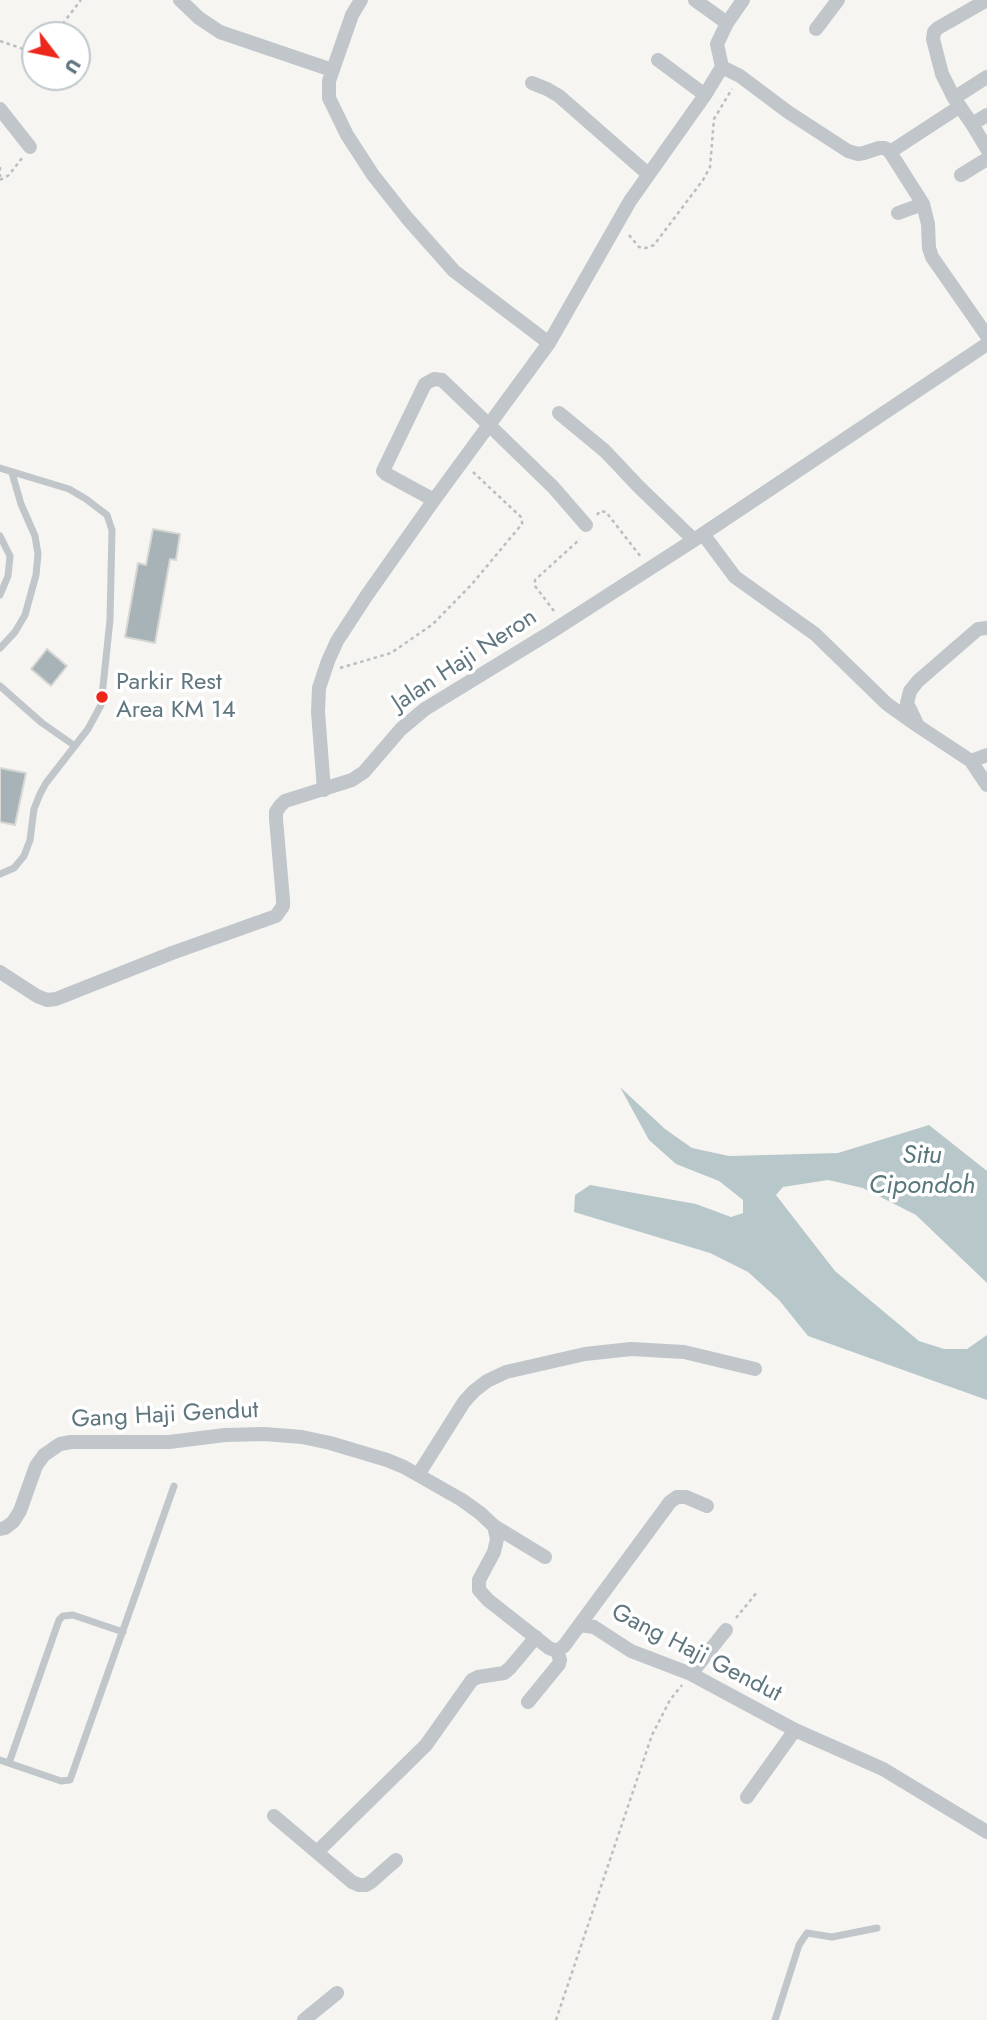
<!DOCTYPE html>
<style>
body{margin:0}
#map{position:relative;width:987px;height:2020px;overflow:hidden;background:#f6f5f2;font-family:Jost,sans-serif}
canvas{display:block}
.north{position:absolute;left:21px;top:21px;width:70px;height:70px;box-sizing:border-box;background:#fff;border:2px solid #bfc8cc;border-radius:50%;rotate:122deg;font-size:19px;font-weight:700;line-height:28px;text-align:center;color:#5f767f}
.north::after{content:'';display:block;margin:auto;width:24px;height:32px;background:#ed271a;clip-path:polygon(50% 0,100% 100%,50% 72%,0 100%)}
</style>
<div id="map">
<canvas width="987" height="2020"></canvas>
<div class="north">U</div>
</div>
<script>
const c = document.querySelector('canvas').getContext('2d');
c.lineJoin = 'round';
function paint(path, color) {
  c.fillStyle = color;
  c.fill(path, 'evenodd');
}
function shape(rows) {
  const path = new Path2D();
  for (const r of rows) {
    path.moveTo(r[0], r[1]);
    for (let i = 2; i < r.length; i += 2) path.lineTo(r[i], r[i + 1]);
  }
  return path;
}
function trace(path, color, width, dash) {
  c.strokeStyle = color;
  c.lineWidth = width;
  c.lineCap = dash ? 'butt' : 'round';
  c.setLineDash(dash || []);
  c.stroke(path);
}
function label(font, color, halo, rows, align = 'center') {
  c.font = font + ' Jost,sans-serif';
  c.lineWidth = 7;
  c.setLineDash([]);
  c.textBaseline = 'middle';
  c.strokeStyle = halo;
  c.fillStyle = color;
  for (const [text, x, y, turn = 0] of rows) {
    c.save();
    c.translate(x, y);
    c.rotate((+turn || 0) * Math.PI / 180);
    c.textAlign = isNaN(turn) ? turn : align;
    if (halo) c.strokeText(text, 0, 0);
    c.fillText(text, 0, 0);
    c.restore();
  }
}
paint(shape([
 [620,1087,665,1129,692,1148,729,1156,838,1153,929,1125,987,1171,987,1283,916,1215,863,1188,828,1180,783,1187,776,1195,835,1271,919,1341,944,1349,967,1349,987,1335,987,1400,808,1336,779,1300,748,1272,710,1253,574,1212,575,1195,590,1185,696,1204,731,1217,743,1213,743,1200,719,1181,676,1164,649,1140]
]), '#b8c8ca');
const building = shape([
 [153,529,180,534,176,560,170,559,155,643,125,637,138,563,146,565,153,529],
 [47,649,67,666,51,686,31,669,47,649],
 [0,768,26,773,15,825,0,822,0,768]
]);
paint(building, '#a7b3b6');
trace(building, '#d7d7d4', 2);
trace(shape([
 [54,35,81,0],
 [0,41,35,53],
 [0,167,0,177],
 [0,180,9,175,22,158],
 [629,235,639,247,646,248,654,245,703,180,710,167,714,119,732,89],
 [597,515,600,511,606,512,641,557],
 [554,611,535,586,535,580,580,539],
 [340,668,391,653,433,624,472,584,522,524,522,518,473,472],
 [736,1618,758,1591],
 [556,2020,652,1735,670,1700,682,1685]
]), '#babec0', 2.5, [3.5, 3.5]);
trace(shape([
 [0,468,69,489,86,499,107,515,112,530,110,620,101,705,88,729,46,783,40,794,34,809,30,840,24,856,14,868,0,874],
 [0,536,10,556,8,576,0,595],
 [0,648,15,632,25,615,36,575,38,554,35,536,21,504,12,473],
 [0,686,42,723,75,746],
 [0,1760,61,1781,70,1780,174,1486],
 [9,1763,59,1620,63,1616,73,1615,123,1632],
 [775,2020,799,1945,807,1933,832,1937,877,1928]
]), '#c0c6c9', 7);
trace(shape([
 [180,0,199,18,220,32,332,70],
 [361,0,352,15,329,81,329,98,347,135,373,175,407,218,454,271,549,343],
 [695,0,727,23],
 [816,29,838,0],
 [658,60,705,95],
 [722,67,740,76,788,112,848,151,858,154,864,153,879,148,885,148,890,152,923,204,928,224,929,248,932,257,987,336],
 [987,77,954,98,972,124,987,115],
 [532,83,547,89,559,96,648,174],
 [954,98,942,74,933,39,934,32,938,28,987,0],
 [0,109,30,147],
 [972,124,987,149],
 [890,152,959,107],
 [961,175,987,159],
 [898,213,923,204],
 [559,413,605,451,639,487,694,540],
 [434,500,386,474,383,471,425,384,434,379,442,380,488,424,553,487,586,525],
 [703,534,735,577,815,634,887,704,918,726],
 [987,628,978,629,918,681,910,691,907,703,918,726,971,761,987,755],
 [971,761,987,785],
 [324,790,318,712,319,688,328,661,337,641,367,595,434,500,549,343,630,201,705,95,722,67,717,44,727,23,743,0],
 [0,972,37,996,47,1000,56,999,172,953,276,916,283,906,283,900,276,819,276,812,280,806,285,801,352,780,364,772,401,729,425,709,551,632,694,540,987,344],
 [418,1475,464,1402,474,1391,487,1381,506,1372,585,1354,631,1349,684,1352,755,1369],
 [494,1526,545,1557],
 [0,1529,5,1528,13,1522,20,1511,36,1466,44,1455,60,1444,71,1442,169,1442,225,1435,264,1434,302,1437,330,1443,387,1460,404,1467,462,1500,480,1513,494,1526,497,1539,494,1552,479,1580,479,1590,488,1600,549,1648,557,1651],
 [580,1625,594,1627,631,1651,691,1674,795,1730,883,1769,987,1832],
 [557,1651,564,1646,670,1502,677,1497,686,1497,707,1506],
 [691,1674,726,1630],
 [528,1702,559,1664,560,1660,557,1651],
 [747,1797,795,1730],
 [274,1816,352,1882,359,1885,366,1885,371,1882,396,1860],
 [317,1852,426,1745,472,1680,478,1677,504,1673,510,1668,536,1637],
 [304,2020,337,1993]
]), '#c0c6c9', 14);
for (const [x, y, r, color] of [
 [102,697,7,"#ed271a"]
]) {
  const dot = new Path2D();
  dot.arc(x, y, r, 0, 2 * Math.PI);
  c.fillStyle = color;
  c.fill(dot);
  trace(dot, '#fff', 2.5);
}
label('24px', '#5f767f', '#fff', [
 ["Jalan Haji Neron",465,661,-33],
 ["Gang Haji Gendut",165,1416,-3],
 ["Gang Haji Gendut",696,1654,27]
]);
label('24px', '#5f767f', '#fff', [
 ["Parkir Rest",116,683],
 ["Area KM 14",116,711]
], 'left');
label('italic 26px', '#5a777b', '#fff', [
 ["Situ",922,1157],
 ["Cipondoh",922,1187]
]);
</script>
